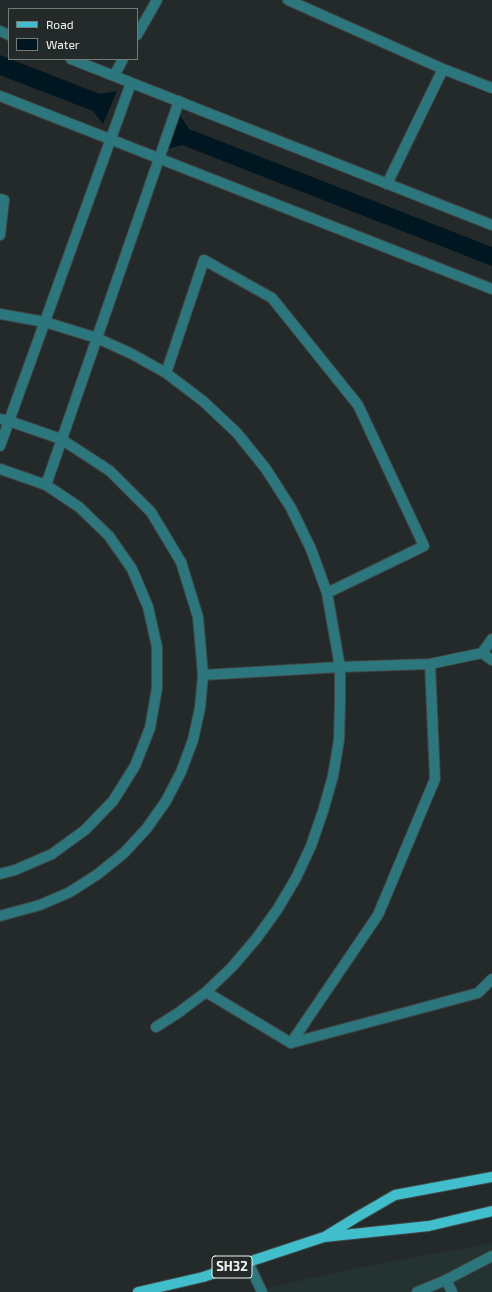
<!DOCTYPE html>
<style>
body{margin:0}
#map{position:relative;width:492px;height:1292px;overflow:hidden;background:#242a29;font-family:"Exo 2",sans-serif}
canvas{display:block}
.legend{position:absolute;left:8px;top:8px;width:130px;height:52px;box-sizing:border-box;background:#242a29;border:1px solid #757b79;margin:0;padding:5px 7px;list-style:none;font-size:12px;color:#eff4f2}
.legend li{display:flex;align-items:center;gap:8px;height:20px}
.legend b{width:20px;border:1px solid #757b79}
</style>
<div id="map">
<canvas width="492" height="1292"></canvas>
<ul class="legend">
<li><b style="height:5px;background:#40becb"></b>Road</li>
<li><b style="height:11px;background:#001621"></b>Water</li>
</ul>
</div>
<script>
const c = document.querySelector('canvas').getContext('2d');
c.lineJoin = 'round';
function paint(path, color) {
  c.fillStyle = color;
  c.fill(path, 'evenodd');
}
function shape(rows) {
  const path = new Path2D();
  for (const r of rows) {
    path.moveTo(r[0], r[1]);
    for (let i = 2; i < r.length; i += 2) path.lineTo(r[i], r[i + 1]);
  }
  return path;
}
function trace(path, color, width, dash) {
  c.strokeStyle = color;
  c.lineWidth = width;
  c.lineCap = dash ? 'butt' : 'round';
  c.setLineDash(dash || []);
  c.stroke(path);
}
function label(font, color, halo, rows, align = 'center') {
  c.font = font + ' "Exo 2",sans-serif';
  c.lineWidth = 3;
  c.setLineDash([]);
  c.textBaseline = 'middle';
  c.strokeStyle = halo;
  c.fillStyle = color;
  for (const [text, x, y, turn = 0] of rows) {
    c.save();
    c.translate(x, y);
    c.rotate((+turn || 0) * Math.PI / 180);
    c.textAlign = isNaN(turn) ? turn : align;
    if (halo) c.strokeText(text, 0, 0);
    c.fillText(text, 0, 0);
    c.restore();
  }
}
paint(shape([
 [492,1243,492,1292,251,1292,350,1269]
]), '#243330');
paint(shape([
 [0,55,100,94,117,91,103,124,93,111,0,75],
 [180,115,189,129,492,247,492,266,182,145,167,149]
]), '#001621');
const minor = shape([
 [288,0,443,69,492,88],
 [0,31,9,35],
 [137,35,157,0],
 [71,59,492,225],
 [114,76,123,59],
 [0,96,492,289],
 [387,184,443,69],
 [0,199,4,200,0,235],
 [0,314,45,322,97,338,132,354,166,373,203,401,237,433,266,469,291,508,311,549,327,593,340,667,340,703,339,740,333,776,323,811,311,846,296,878,277,910,256,939,232,967,206,992,178,1013,156,1027],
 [166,373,204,260,272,298,358,405,424,546,327,593],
 [0,419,9,421,61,439,110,471,151,512,181,562,198,617,203,675,200,708,193,740,181,772,166,801,147,828,124,853,98,874,70,892,40,905,0,916],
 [0,446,131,83],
 [0,469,46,485,79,507,109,536,132,569,148,607,157,647,157,688,150,728,135,766,113,801,85,830,52,854,15,870,0,874],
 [46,485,179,101],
 [482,653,492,660],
 [203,675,340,667,430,664,482,653,492,639],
 [206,992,291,1043,478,993,492,979],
 [291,1043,378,915,435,779,430,664],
 [248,1262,262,1292],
 [446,1280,452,1292],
 [417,1292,446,1280,492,1256]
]);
const major = shape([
 [326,1236,357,1217,395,1195,492,1177],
 [138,1292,203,1277,324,1237,429,1226,492,1211]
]);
trace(minor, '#404645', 12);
trace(major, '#404645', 12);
trace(minor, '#2c767d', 10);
trace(major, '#40becb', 10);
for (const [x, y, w] of [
 [232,1267,40]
]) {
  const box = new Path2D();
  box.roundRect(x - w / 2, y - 11, w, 22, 3);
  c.fillStyle = '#242a29';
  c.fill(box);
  trace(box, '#eff4f2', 1);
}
label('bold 13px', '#eff4f2', null, [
 ["SH32",232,1267]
]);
</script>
